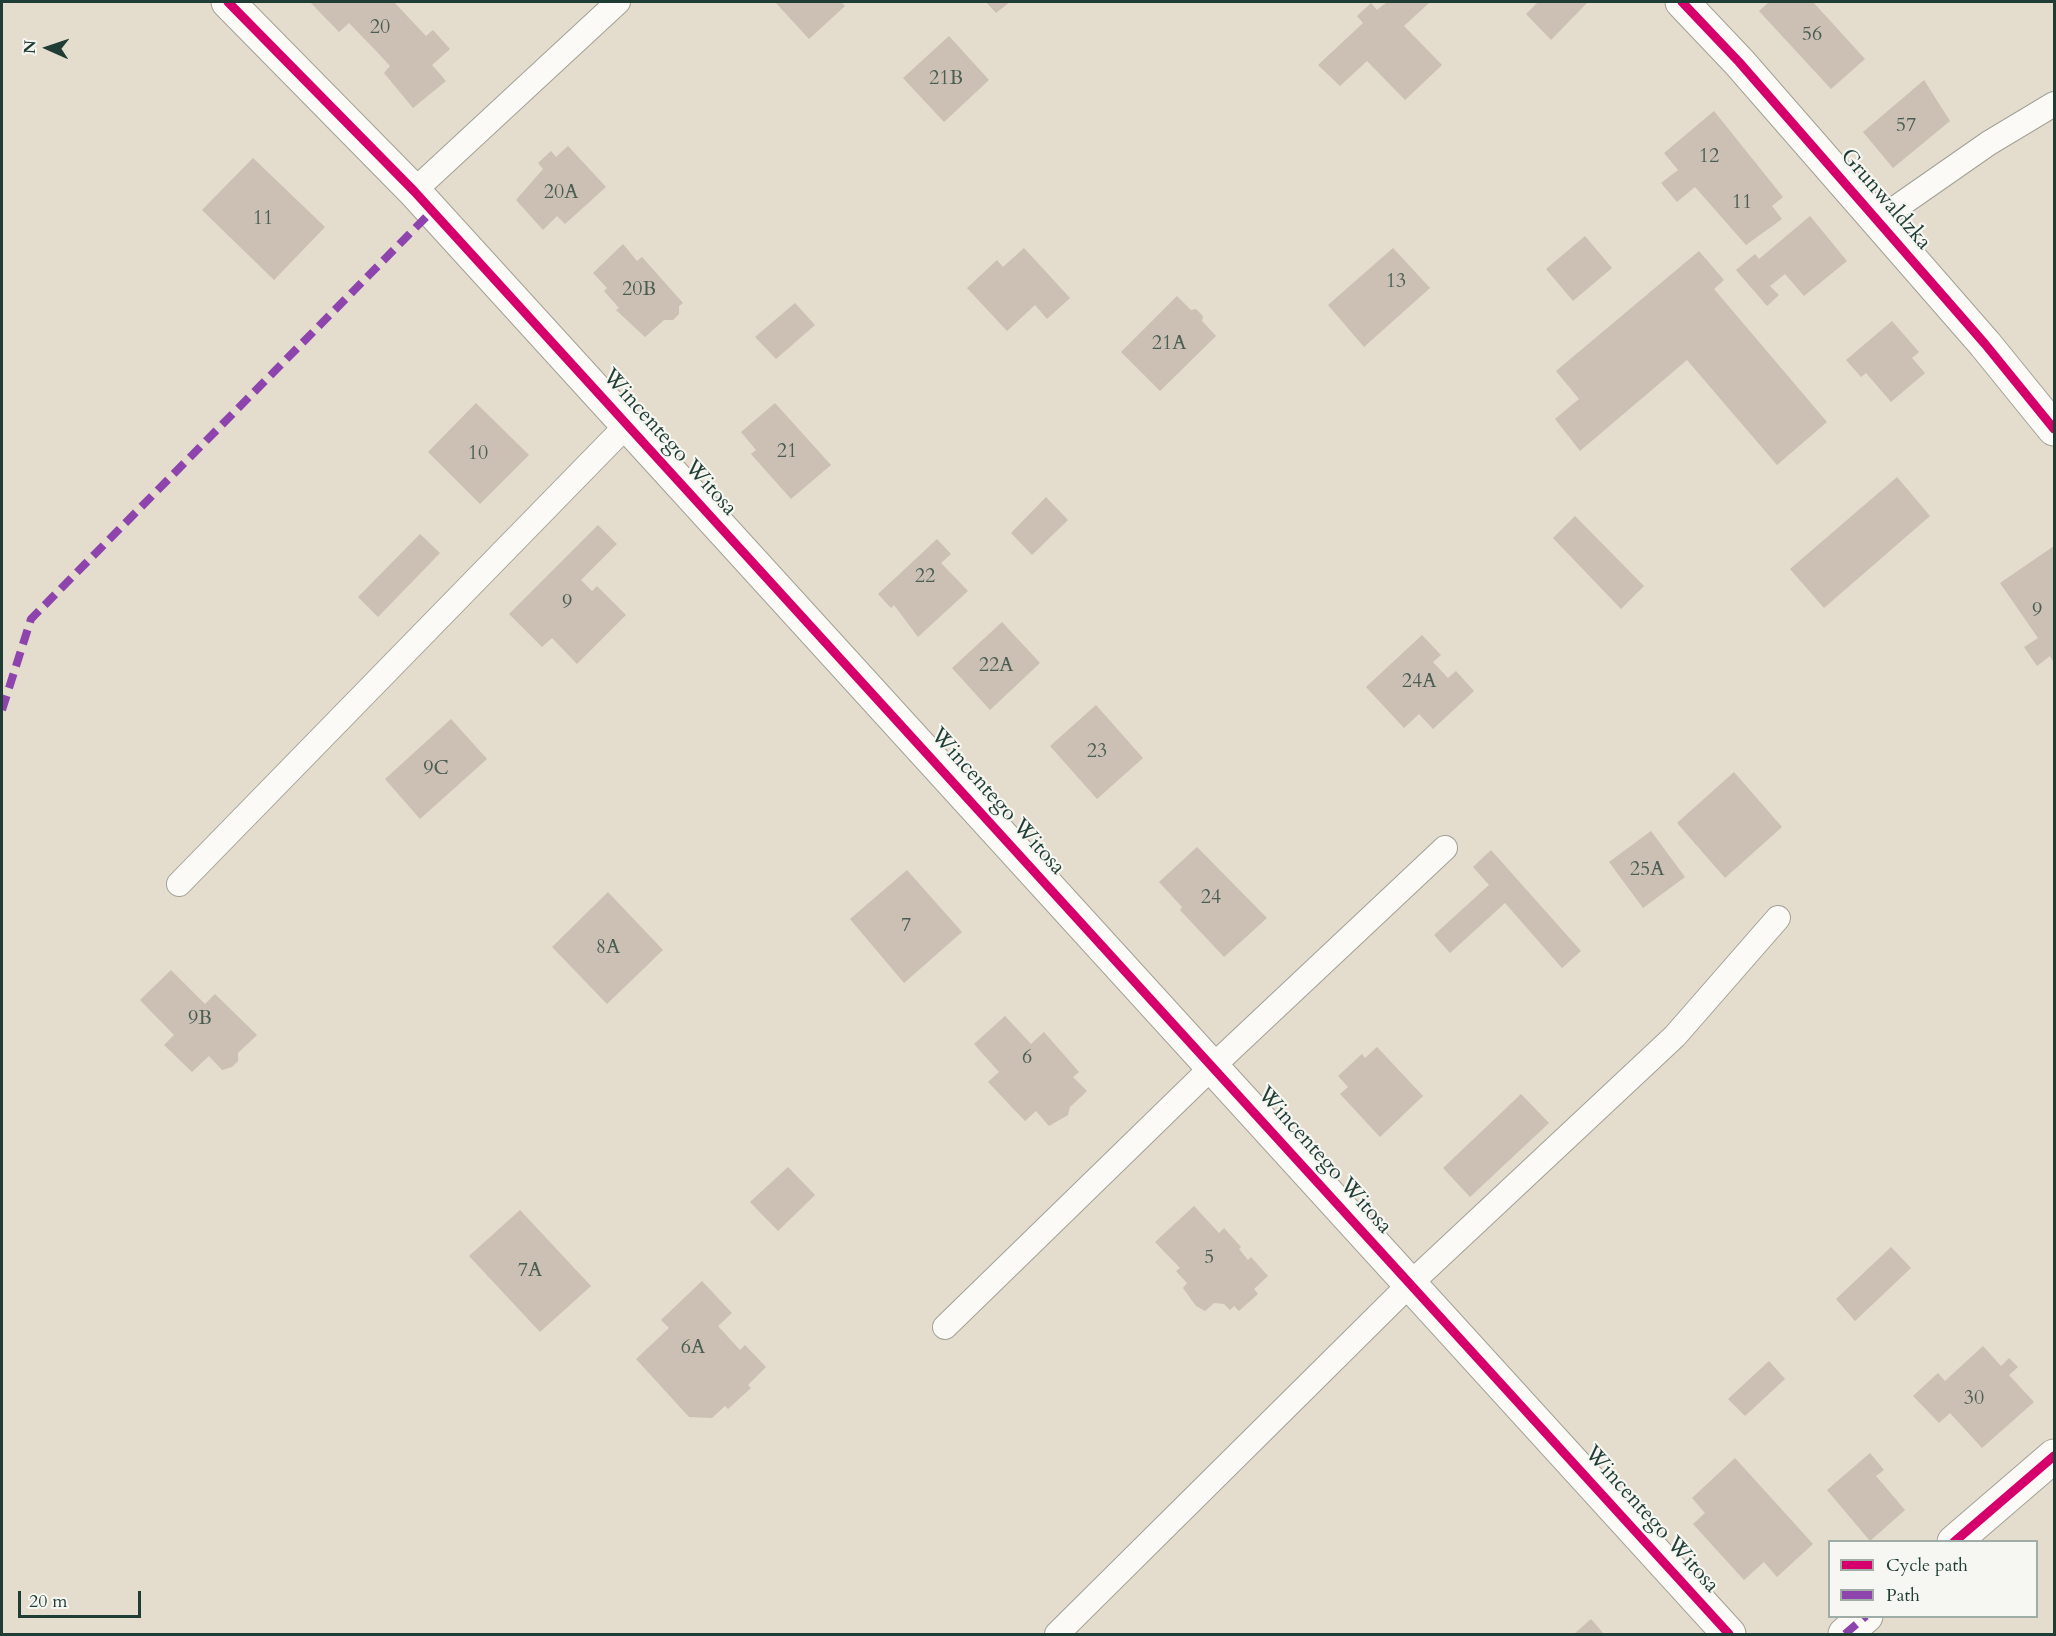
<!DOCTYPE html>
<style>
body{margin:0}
#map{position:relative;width:2056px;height:1636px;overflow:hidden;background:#e4dccc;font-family:Cardo,serif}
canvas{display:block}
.frame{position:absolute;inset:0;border:3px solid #1f3d34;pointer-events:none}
.legend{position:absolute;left:1828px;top:1540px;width:210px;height:78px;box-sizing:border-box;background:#f6f6f2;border:2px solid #a0aca6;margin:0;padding:8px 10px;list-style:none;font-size:18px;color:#1f3d34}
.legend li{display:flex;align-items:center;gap:12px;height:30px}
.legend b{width:30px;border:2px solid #a0aca6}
.north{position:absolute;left:18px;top:18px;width:60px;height:60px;-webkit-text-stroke:4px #f6f6f2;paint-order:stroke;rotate:273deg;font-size:16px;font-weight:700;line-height:24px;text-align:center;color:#1f3d34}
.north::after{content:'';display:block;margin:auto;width:21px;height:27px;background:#1f3d34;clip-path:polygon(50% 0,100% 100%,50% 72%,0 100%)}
.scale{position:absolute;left:18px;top:1591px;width:123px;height:27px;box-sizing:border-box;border:3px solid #1f3d34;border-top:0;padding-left:8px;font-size:18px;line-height:21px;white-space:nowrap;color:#1f3d34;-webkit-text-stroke:4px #f6f6f2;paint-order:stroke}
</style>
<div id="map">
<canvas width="2056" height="1636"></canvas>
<div class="frame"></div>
<ul class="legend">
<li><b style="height:8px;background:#d6006c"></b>Cycle path</li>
<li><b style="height:8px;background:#8e44ad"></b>Path</li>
</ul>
<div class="north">N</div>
<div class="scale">20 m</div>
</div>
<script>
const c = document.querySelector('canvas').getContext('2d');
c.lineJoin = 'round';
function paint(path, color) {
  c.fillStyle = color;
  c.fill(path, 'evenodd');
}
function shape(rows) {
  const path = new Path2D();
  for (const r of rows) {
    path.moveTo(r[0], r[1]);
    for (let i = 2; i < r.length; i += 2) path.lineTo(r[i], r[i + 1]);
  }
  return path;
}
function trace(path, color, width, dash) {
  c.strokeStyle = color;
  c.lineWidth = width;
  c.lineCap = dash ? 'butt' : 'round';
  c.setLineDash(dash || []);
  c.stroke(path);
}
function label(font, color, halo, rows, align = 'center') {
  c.font = font + ' Cardo,serif';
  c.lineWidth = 4.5;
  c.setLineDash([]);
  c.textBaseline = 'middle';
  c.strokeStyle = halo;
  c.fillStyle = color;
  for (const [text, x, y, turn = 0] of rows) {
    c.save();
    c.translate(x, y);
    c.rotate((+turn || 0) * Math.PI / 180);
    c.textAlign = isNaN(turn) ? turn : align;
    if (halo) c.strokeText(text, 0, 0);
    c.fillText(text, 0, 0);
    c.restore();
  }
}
paint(shape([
 [310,2,394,2,426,36,433,30,450,49,432,65,446,81,413,108,384,73,390,66,379,54,349,23,339,32],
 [775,2,841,2,845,6,809,39],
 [986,2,1010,2,996,13],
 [1387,2,1430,2,1404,26,1442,65,1405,100,1367,61,1340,86,1318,65,1363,23,1357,16,1371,3,1377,10],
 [1538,2,1588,2,1551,40,1526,14],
 [1769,2,1813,2,1865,59,1831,89,1759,11],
 [949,36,989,80,944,122,903,78],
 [1924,80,1950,121,1893,168,1863,132],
 [1714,111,1783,197,1772,206,1782,219,1746,245,1695,187,1677,202,1661,183,1678,170,1664,153],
 [568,146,606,187,565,224,557,216,543,230,516,200,543,169,538,163,551,151,556,157],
 [253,158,325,227,274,280,202,210],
 [1810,216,1847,261,1804,296,1785,274,1770,286,1779,295,1767,306,1736,270,1755,254,1759,259],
 [1585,236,1612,268,1573,301,1546,269],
 [623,244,637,261,642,257,683,303,679,306,679,314,673,320,664,320,645,337,616,310,619,308,604,291,607,288,593,273],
 [1024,248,1070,298,1047,319,1035,305,1007,331,967,288,997,260,1003,267],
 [1393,248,1430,288,1364,347,1328,305],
 [1699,251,1724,280,1714,289,1827,422,1777,465,1687,360,1580,451,1555,419,1579,399,1556,371],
 [1177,296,1191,310,1196,309,1203,316,1202,321,1216,336,1160,391,1121,352],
 [795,303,815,325,776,359,755,337],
 [1892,321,1919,352,1912,358,1925,373,1891,402,1866,373,1861,377,1846,360],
 [476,403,529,455,480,504,428,452],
 [775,403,831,465,791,499,751,454,756,450,741,432],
 [1897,477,1930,516,1824,608,1790,569],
 [1046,497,1068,520,1032,555,1011,533],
 [1575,516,1644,586,1621,609,1553,538],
 [598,525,617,544,581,580,592,591,597,586,626,615,577,664,552,638,542,647,509,614],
 [420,534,440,553,378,617,358,597],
 [937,539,951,554,941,563,968,591,918,637,894,605,891,608,878,594],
 [2054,546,2054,663,2050,656,2037,666,2024,647,2038,638,2000,583],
 [1002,622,1040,663,990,710,952,668],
 [1422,635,1441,655,1433,662,1448,678,1456,671,1474,691,1433,729,1419,714,1404,728,1366,687],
 [1096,705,1143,758,1097,799,1050,746],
 [451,719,487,759,420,819,385,779],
 [1734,772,1782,827,1725,878,1677,823],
 [1651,831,1685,877,1643,908,1609,862],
 [1197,847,1267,918,1224,957,1180,910,1182,907,1159,882],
 [1491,850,1581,951,1562,968,1505,903,1450,953,1434,935,1489,885,1473,867],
 [907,870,962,932,904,983,850,919],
 [608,892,663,950,607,1004,552,947],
 [171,970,205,1004,215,994,257,1035,238,1053,238,1061,232,1067,222,1070,209,1056,192,1072,164,1045,174,1035,140,1000],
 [1005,1016,1031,1044,1044,1032,1079,1072,1073,1077,1087,1091,1070,1107,1068,1115,1049,1126,1036,1111,1025,1121,988,1082,999,1072,974,1044],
 [1377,1047,1423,1096,1380,1137,1340,1094,1348,1087,1338,1076,1362,1054,1365,1058],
 [1521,1094,1549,1123,1470,1197,1443,1168],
 [788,1167,815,1195,778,1231,750,1202],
 [1194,1206,1219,1233,1224,1228,1241,1247,1239,1249,1248,1260,1251,1257,1268,1276,1254,1289,1258,1294,1239,1311,1234,1306,1230,1310,1224,1304,1214,1303,1205,1311,1196,1306,1183,1288,1187,1283,1176,1271,1180,1268,1155,1242],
 [520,1210,591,1286,540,1332,469,1256],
 [1891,1247,1911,1268,1855,1321,1836,1299],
 [702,1281,732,1313,718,1326,740,1350,745,1345,766,1367,748,1385,751,1388,728,1409,725,1406,712,1418,689,1417,636,1359,669,1328,661,1320],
 [1983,1346,2001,1366,2009,1358,2018,1367,2009,1375,2034,1402,1982,1448,1950,1413,1939,1423,1913,1396,1938,1373,1945,1381],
 [1769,1361,1785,1379,1745,1416,1728,1399],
 [1870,1453,1884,1470,1876,1476,1905,1510,1870,1541,1827,1490],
 [1735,1458,1813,1544,1777,1577,1764,1562,1744,1580,1693,1524,1705,1513,1692,1498],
 [1591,1619,1604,1634,1574,1634]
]), '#ccbfb3');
const service = shape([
 [414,191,618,2],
 [1877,221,1989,143,2054,104],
 [179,884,627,425],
 [945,1327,1212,1067,1445,848],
 [1057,1634,1410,1284,1675,1036,1778,918]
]);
const minor = shape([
 [228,2,414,191,1729,1634],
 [1954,1542,2054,1456],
 [1845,1634,1866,1616]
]);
const secondary = shape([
 [1682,2,1739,62,1985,344,2054,429]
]);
trace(service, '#a2a197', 26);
trace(minor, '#a2a197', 35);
trace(secondary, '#a2a197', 35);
trace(service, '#fbfaf7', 24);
trace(minor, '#fbfaf7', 33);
trace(secondary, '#fbfaf7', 33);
trace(shape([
 [2,710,31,619,432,211],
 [1845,1634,1866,1616]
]), '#8e44ad', 8, [15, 8]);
trace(shape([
 [228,2,414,191,1729,1634],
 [1682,2,1739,62,1985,344,2054,429],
 [1954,1542,2054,1456]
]), '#d6006c', 9);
label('20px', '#4a5e54', null, [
 ["20",380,28],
 ["56",1812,35],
 ["21B",946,79],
 ["57",1906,126],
 ["12",1709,157],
 ["20A",561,193],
 ["11",1742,203],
 ["11",263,219],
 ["13",1396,282],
 ["20B",639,290],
 ["21A",1169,344],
 ["21",787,452],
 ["10",478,454],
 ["22",925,577],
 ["9",567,603],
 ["9",2037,611],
 ["22A",996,666],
 ["24A",1419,682],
 ["23",1097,752],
 ["9C",436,769],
 ["25A",1647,870],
 ["24",1211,898],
 ["7",906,926],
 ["8A",608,948],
 ["9B",200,1019],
 ["6",1027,1058],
 ["5",1209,1258],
 ["7A",530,1271],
 ["6A",693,1348],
 ["30",1974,1399]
]);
label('22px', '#1f3d34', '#f6f6f2', [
 ["Grunwaldzka",1885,200,49],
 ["Wincentego Witosa",669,443,48],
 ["Wincentego Witosa",997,802,48],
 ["Wincentego Witosa",1324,1161,48],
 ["Wincentego Witosa",1651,1520,48]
]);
</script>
